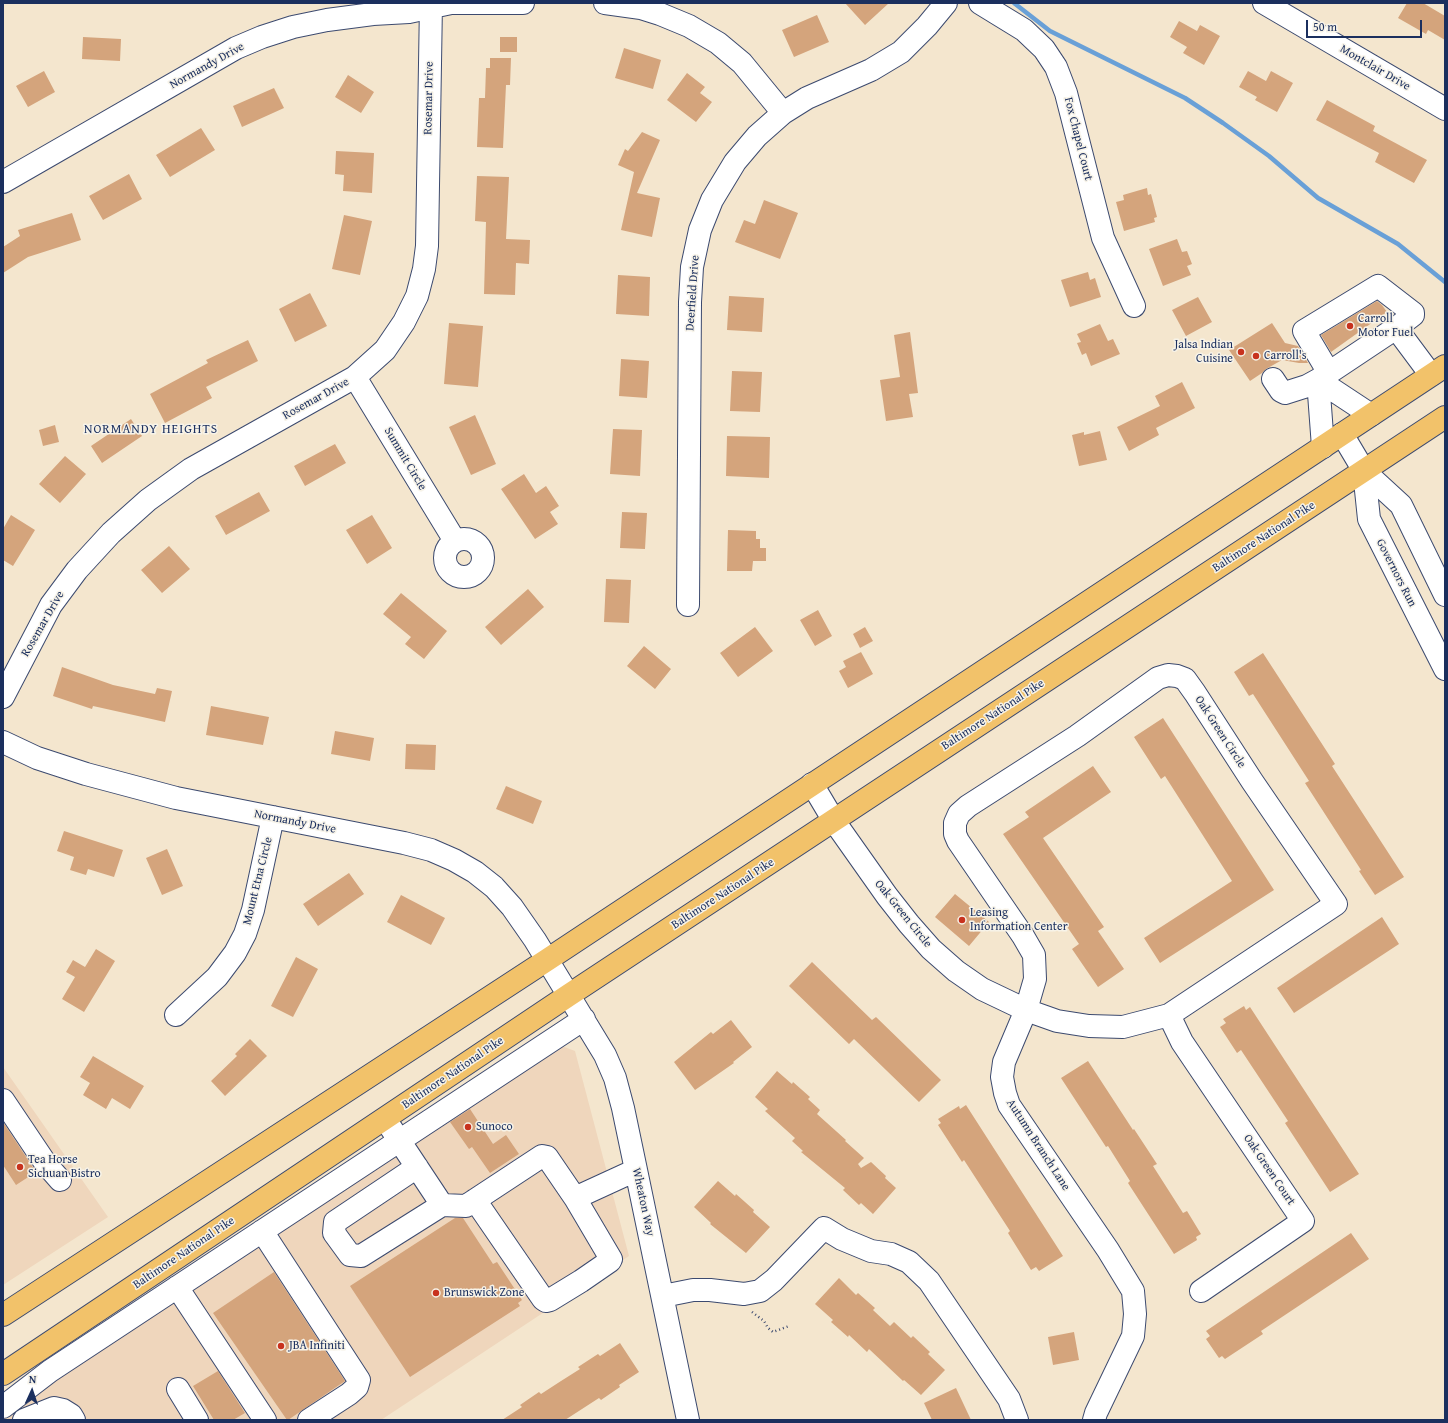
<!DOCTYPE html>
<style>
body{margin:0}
#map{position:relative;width:1448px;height:1423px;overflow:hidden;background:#f4e6ce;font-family:"Gentium Book Plus",serif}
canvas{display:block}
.frame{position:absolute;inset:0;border:4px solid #1b2f5e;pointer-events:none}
.north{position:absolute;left:12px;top:1371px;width:40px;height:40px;-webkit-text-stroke:3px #f7f3e8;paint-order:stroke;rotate:3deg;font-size:11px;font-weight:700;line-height:16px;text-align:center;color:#1b2f5e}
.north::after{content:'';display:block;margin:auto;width:14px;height:18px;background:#1b2f5e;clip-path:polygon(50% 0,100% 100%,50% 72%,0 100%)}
.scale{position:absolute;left:1306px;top:20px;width:116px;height:18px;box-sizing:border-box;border:2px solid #1b2f5e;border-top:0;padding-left:5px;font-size:12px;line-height:14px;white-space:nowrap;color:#1b2f5e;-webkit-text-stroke:3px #f7f3e8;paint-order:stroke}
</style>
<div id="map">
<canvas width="1448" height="1423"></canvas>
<div class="frame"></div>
<div class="north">N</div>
<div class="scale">50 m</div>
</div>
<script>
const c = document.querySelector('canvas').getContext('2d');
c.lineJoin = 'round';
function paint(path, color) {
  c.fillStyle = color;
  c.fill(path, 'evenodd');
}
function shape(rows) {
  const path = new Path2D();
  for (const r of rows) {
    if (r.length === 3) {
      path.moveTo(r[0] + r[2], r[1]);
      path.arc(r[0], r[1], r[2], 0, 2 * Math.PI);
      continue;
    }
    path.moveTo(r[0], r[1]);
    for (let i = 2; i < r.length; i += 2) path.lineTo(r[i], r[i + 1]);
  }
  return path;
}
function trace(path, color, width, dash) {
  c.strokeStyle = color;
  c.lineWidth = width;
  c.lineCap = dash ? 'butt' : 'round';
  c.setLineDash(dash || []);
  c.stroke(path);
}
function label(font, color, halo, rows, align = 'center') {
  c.font = font + ' "Gentium Book Plus",serif';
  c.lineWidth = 3;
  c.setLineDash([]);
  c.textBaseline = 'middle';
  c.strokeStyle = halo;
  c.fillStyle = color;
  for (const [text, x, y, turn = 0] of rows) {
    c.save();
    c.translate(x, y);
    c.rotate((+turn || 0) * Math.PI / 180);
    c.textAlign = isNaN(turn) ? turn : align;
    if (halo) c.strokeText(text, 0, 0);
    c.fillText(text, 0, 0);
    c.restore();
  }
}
paint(shape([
 [543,1039,575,1051,629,1256,381,1420,3,1420,3,1394],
 [3,1067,108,1217,3,1285]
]), '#efd6bc');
trace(shape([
 [1014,3,1050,31,1185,98,1223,123,1269,156,1318,198,1398,244,1445,282]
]), '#69a0d7', 4.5);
paint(shape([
 [845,3,889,3,865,25],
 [1407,3,1423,3,1445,16,1445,40,1428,30,1426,34,1398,18],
 [817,15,829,42,794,57,782,30],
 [1179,21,1197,31,1200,25,1220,36,1204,65,1183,53,1187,47,1170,37],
 [83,37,121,39,120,61,82,59],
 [500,37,517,37,517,52,500,52],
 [624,48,661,60,653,89,615,78],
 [490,58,511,58,510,85,506,85,503,148,477,147,479,98,485,98,486,68,490,68],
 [44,71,55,92,28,107,16,86],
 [1248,71,1266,81,1271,71,1293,83,1277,112,1255,100,1257,97,1239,87],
 [687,73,705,87,700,93,712,102,696,122,667,100],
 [348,75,374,92,361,113,335,97],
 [274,88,284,108,242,127,233,106],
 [1327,100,1375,126,1373,131,1427,160,1414,183,1375,162,1379,153,1316,120],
 [201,128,215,150,170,177,156,155],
 [642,132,660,140,637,193,660,198,652,237,621,230,634,172,618,165,625,149,628,151],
 [336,151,374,153,372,193,343,191,344,175,335,174],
 [129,174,142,199,103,220,89,196],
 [477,176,509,177,506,239,530,240,529,264,516,263,515,295,484,294,486,222,475,221],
 [1147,188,1148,195,1151,194,1157,217,1154,218,1155,222,1124,231,1116,202,1124,200,1123,195],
 [764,200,798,213,780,259,735,242,744,220,755,224],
 [72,213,81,240,28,257,3,273,3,247,20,236,18,230],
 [344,215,372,221,360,275,332,269],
 [1177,239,1182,252,1187,251,1192,264,1187,266,1191,275,1163,286,1149,249],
 [1088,272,1090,280,1095,278,1101,297,1070,307,1061,280],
 [618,275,650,277,649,316,616,314],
 [310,293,327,326,295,342,279,309],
 [729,296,764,298,762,332,727,330],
 [1198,297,1212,322,1186,336,1172,310],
 [1377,301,1382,305,1387,312,1331,352,1321,335],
 [449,323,483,326,478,387,444,384],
 [1272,323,1285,343,1298,346,1308,363,1299,363,1282,360,1266,369,1262,373,1250,381,1229,350],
 [1100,324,1108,341,1113,339,1120,354,1091,366,1086,353,1082,355,1077,343,1081,342,1077,334],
 [910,332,918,393,909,394,913,417,886,421,880,380,900,377,894,335],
 [248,340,258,361,206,387,212,398,165,423,150,394,208,363,206,360],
 [621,359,649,361,647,398,619,396],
 [732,371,762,372,760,412,730,411],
 [1182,382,1195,408,1156,428,1159,435,1129,451,1117,427,1160,406,1155,396],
 [475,415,496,464,471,475,449,427],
 [131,419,142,436,102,463,91,446],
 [55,425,59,442,43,446,39,430],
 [613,429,642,430,640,476,610,474],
 [1100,431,1107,460,1079,466,1072,435,1084,432,1084,435],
 [727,436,770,437,769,478,726,476],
 [335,444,346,463,305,486,294,466],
 [65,456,86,474,60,503,39,484],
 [524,474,536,493,546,486,559,506,550,512,558,524,535,539,501,489],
 [259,492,270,511,226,535,215,516],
 [622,512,647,513,645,549,620,548],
 [11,515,35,530,13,566,3,560,3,529],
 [372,515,392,548,367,564,346,530],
 [728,530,756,531,756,539,760,539,760,548,766,548,766,561,753,561,752,571,727,571],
 [169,546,190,569,162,593,141,570],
 [606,579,631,580,629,623,604,622],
 [528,589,544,607,501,645,485,627],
 [401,593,447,631,424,659,405,644,411,637,383,614],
 [818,610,832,636,815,646,800,620],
 [755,627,773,651,738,677,720,653],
 [865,627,873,641,860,648,853,634],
 [644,646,671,669,655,689,627,666],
 [861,652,873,674,848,688,839,671,846,667,843,661],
 [1263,653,1335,764,1332,766,1404,877,1375,895,1359,871,1361,870,1305,783,1309,781,1253,694,1249,696,1234,672],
 [62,667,113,685,155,694,157,688,172,691,165,722,93,706,92,709,53,696],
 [211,706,269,717,263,745,206,735],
 [1163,718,1274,890,1160,963,1144,938,1232,881,1165,776,1161,779,1134,737],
 [335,731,374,738,370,761,331,754],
 [406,744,436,745,435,770,405,769],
 [1093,766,1111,792,1043,838,1104,927,1098,931,1124,969,1098,987,1072,949,1079,944,1003,834,1029,817,1025,812],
 [506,786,542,801,533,824,496,809],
 [64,831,123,850,114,877,88,869,86,875,70,870,74,857,57,851],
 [167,849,183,886,162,895,146,858],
 [349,873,364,894,318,926,303,904],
 [955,894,989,922,969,946,935,917],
 [401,895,445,918,431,945,387,922],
 [1382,917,1399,944,1294,1013,1277,988],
 [96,949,115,961,84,1012,62,999,75,977,66,972,73,960,85,967],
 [296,957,318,969,293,1017,271,1006],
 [812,962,872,1020,876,1017,941,1080,919,1102,854,1039,849,1044,789,986],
 [1244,1006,1246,1010,1250,1007,1359,1174,1330,1192,1285,1123,1288,1121,1241,1050,1237,1053,1220,1027,1226,1023,1223,1019],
 [731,1020,752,1047,733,1062,734,1063,695,1090,674,1062,711,1032,713,1034],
 [250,1039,267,1056,225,1096,211,1081,237,1056,235,1054],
 [93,1056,144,1086,130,1109,112,1098,106,1109,83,1095,90,1083,80,1077],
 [1088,1061,1133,1130,1134,1129,1157,1164,1153,1166,1183,1213,1187,1211,1201,1234,1196,1237,1197,1240,1174,1254,1128,1183,1130,1181,1108,1146,1106,1147,1061,1078],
 [777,1071,792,1084,793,1082,810,1097,808,1099,820,1110,817,1114,846,1140,845,1141,864,1158,858,1164,861,1168,871,1162,886,1176,885,1178,896,1188,873,1214,861,1203,859,1205,843,1190,845,1188,801,1152,803,1151,792,1141,795,1138,765,1111,768,1109,755,1097],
 [966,1105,1063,1256,1039,1271,1036,1267,1031,1270,1008,1233,1010,1231,964,1160,962,1162,938,1125,941,1123,938,1119,959,1106,960,1109],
 [470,1109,493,1144,506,1135,519,1154,490,1173,472,1147,469,1149,450,1122],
 [3,1122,36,1172,16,1185,3,1165],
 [718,1181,735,1196,736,1194,754,1210,753,1212,770,1227,746,1253,710,1224,711,1223,694,1207],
 [455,1218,463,1218,493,1264,497,1262,522,1300,518,1303,520,1306,410,1377,350,1286],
 [1351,1233,1369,1259,1261,1331,1263,1334,1225,1359,1222,1356,1219,1358,1206,1339,1210,1336,1206,1331],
 [274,1272,345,1381,288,1420,287,1420,213,1313],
 [839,1278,856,1295,858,1293,875,1308,873,1310,890,1326,894,1322,911,1338,913,1336,930,1352,928,1354,945,1370,921,1395,904,1380,903,1381,869,1349,867,1352,849,1335,848,1337,831,1322,833,1320,815,1304],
 [1074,1332,1079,1360,1053,1365,1048,1337],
 [620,1343,639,1372,619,1385,620,1387,601,1400,599,1398,565,1420,502,1420,522,1407,520,1405,539,1392,541,1394,561,1381,580,1369,578,1367,598,1354,600,1356],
 [218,1371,245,1413,233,1420,214,1420,193,1386],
 [956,1388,971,1420,932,1420,924,1403]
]), '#d4a47c');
const minor = shape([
 [605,3,641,8,660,14,689,26,718,43,742,63,783,113],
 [980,3,1024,30,1044,49,1056,67,1066,93,1103,238,1134,306],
 [1264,3,1445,109],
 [3,182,236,48,262,37,293,27,327,20,373,14,409,12,451,3,523,3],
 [1396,328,1431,375],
 [355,377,455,541],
 [1273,379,1281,391,1285,393,1307,386,1318,380,1396,328,1413,315,1413,313,1378,286,1304,331,1329,373],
 [1342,434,1364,471,1401,505,1445,595],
 [1323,447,1318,380,1371,415],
 [1364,471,1369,519,1445,669],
 [464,558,19],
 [688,605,690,302,692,267,700,230,712,200,735,162,757,136,783,113,807,98,871,70,901,52,927,26,946,3],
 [3,697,51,605,77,570,111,533,148,500,191,469,355,377,385,350,404,322,417,296,424,269,427,246,431,3],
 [3,742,37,758,86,774,176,798,404,843,431,850,454,860,475,872,494,887,512,907,535,940,605,1055,615,1078,623,1108,636,1170,688,1420],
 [812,784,834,821,887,896,909,924,931,949,956,971,982,989,1026,1010,1057,1021,1089,1026,1123,1027,1169,1015,1336,904,1252,781,1195,693,1185,679,1177,676,1168,675,1158,678,1077,736,968,806,959,814,955,823,955,834,958,841,1023,936,1034,955,1035,979,1026,1010,1004,1062,1002,1077,1005,1093,1009,1105,1108,1250,1133,1291,1135,1314,1133,1336,1096,1413,1094,1420],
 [176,1015,217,977,235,953,245,934,253,910,273,817],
 [1169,1015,1182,1042,1303,1221,1201,1291],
 [3,1100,46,1164,60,1180],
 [391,1128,442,1205],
 [417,1167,335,1222,334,1233,350,1255,361,1256,442,1205,466,1206,542,1156,547,1157,575,1198,611,1259,610,1261,581,1281,550,1300,546,1301,543,1299,475,1200],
 [575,1198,636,1170],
 [262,1231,359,1380,357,1387,349,1394,309,1420],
 [177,1287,265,1420],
 [663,1296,693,1290,710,1290,744,1294,760,1291,774,1280,824,1228,842,1239,871,1251,891,1254,909,1262,929,1281,1009,1399,1017,1420],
 [178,1389,197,1420],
 [3,1407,50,1371,584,1019],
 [24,1420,54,1408,63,1410,71,1415,74,1420]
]);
const major = shape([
 [3,1315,547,960,1445,366],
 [3,1374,569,995,1445,417]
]);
trace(minor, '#3c4a6f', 24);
trace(major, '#3c4a6f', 24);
trace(shape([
 [752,1312,764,1321,768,1328,773,1332,789,1326]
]), '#3c4a6f', 2.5, [1, 3]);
trace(minor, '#fff', 22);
trace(major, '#f2c26a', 22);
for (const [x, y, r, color] of [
 [1350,326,4,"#c8321e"],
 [1241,352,4,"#c8321e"],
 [1256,356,4,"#c8321e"],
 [962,920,4,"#c8321e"],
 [468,1127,4,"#c8321e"],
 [20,1167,4,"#c8321e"],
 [436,1293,4,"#c8321e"],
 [281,1346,4,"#c8321e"]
]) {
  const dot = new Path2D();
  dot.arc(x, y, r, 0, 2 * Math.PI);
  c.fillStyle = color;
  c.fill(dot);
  trace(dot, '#f7f3e8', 1.5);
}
label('12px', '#1b2f5e', '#f7f3e8', [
 ["Normandy Drive",207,66,-29],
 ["Montclair Drive",1375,68,30],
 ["Rosemar Drive",429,98,-89],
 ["Fox Chapel Court",1078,139,76],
 ["Deerfield Drive",693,293,-86],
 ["Rosemar Drive",316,399,-29],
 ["Summit Circle",405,459,59],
 ["Baltimore National Pike",1264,537,-33],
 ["Governors Run",1396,573,63],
 ["Rosemar Drive",43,624,-60],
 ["Baltimore National Pike",993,715,-33],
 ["Oak Green Circle",1220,732,57],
 ["Normandy Drive",295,822,11],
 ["Mount Etna Circle",258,881,-76],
 ["Baltimore National Pike",723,894,-33],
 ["Oak Green Circle",903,914,51],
 ["Baltimore National Pike",453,1073,-34],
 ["Autumn Branch Lane",1038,1145,57],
 ["Oak Green Court",1269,1170,56],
 ["Wheaton Way",643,1202,78],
 ["Baltimore National Pike",184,1253,-34]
]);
label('12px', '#1b2f5e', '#f7f3e8', [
 ["Carroll",1358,319],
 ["Motor Fuel",1358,333],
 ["Jalsa Indian",1233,345,"right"],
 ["Cuisine",1233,359,"right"],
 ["Carroll's",1264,356],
 ["Leasing",970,913],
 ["Information Center",970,927],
 ["Sunoco",476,1127],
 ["Tea Horse",28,1160],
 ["Sichuan Bistro",28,1174],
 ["Brunswick Zone",444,1293],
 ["JBA Infiniti",289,1346]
], 'left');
c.letterSpacing = '1px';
label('13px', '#1b2f5e', '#f7f3e8', [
 ["NORMANDY HEIGHTS",151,430]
]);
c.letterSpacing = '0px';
</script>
